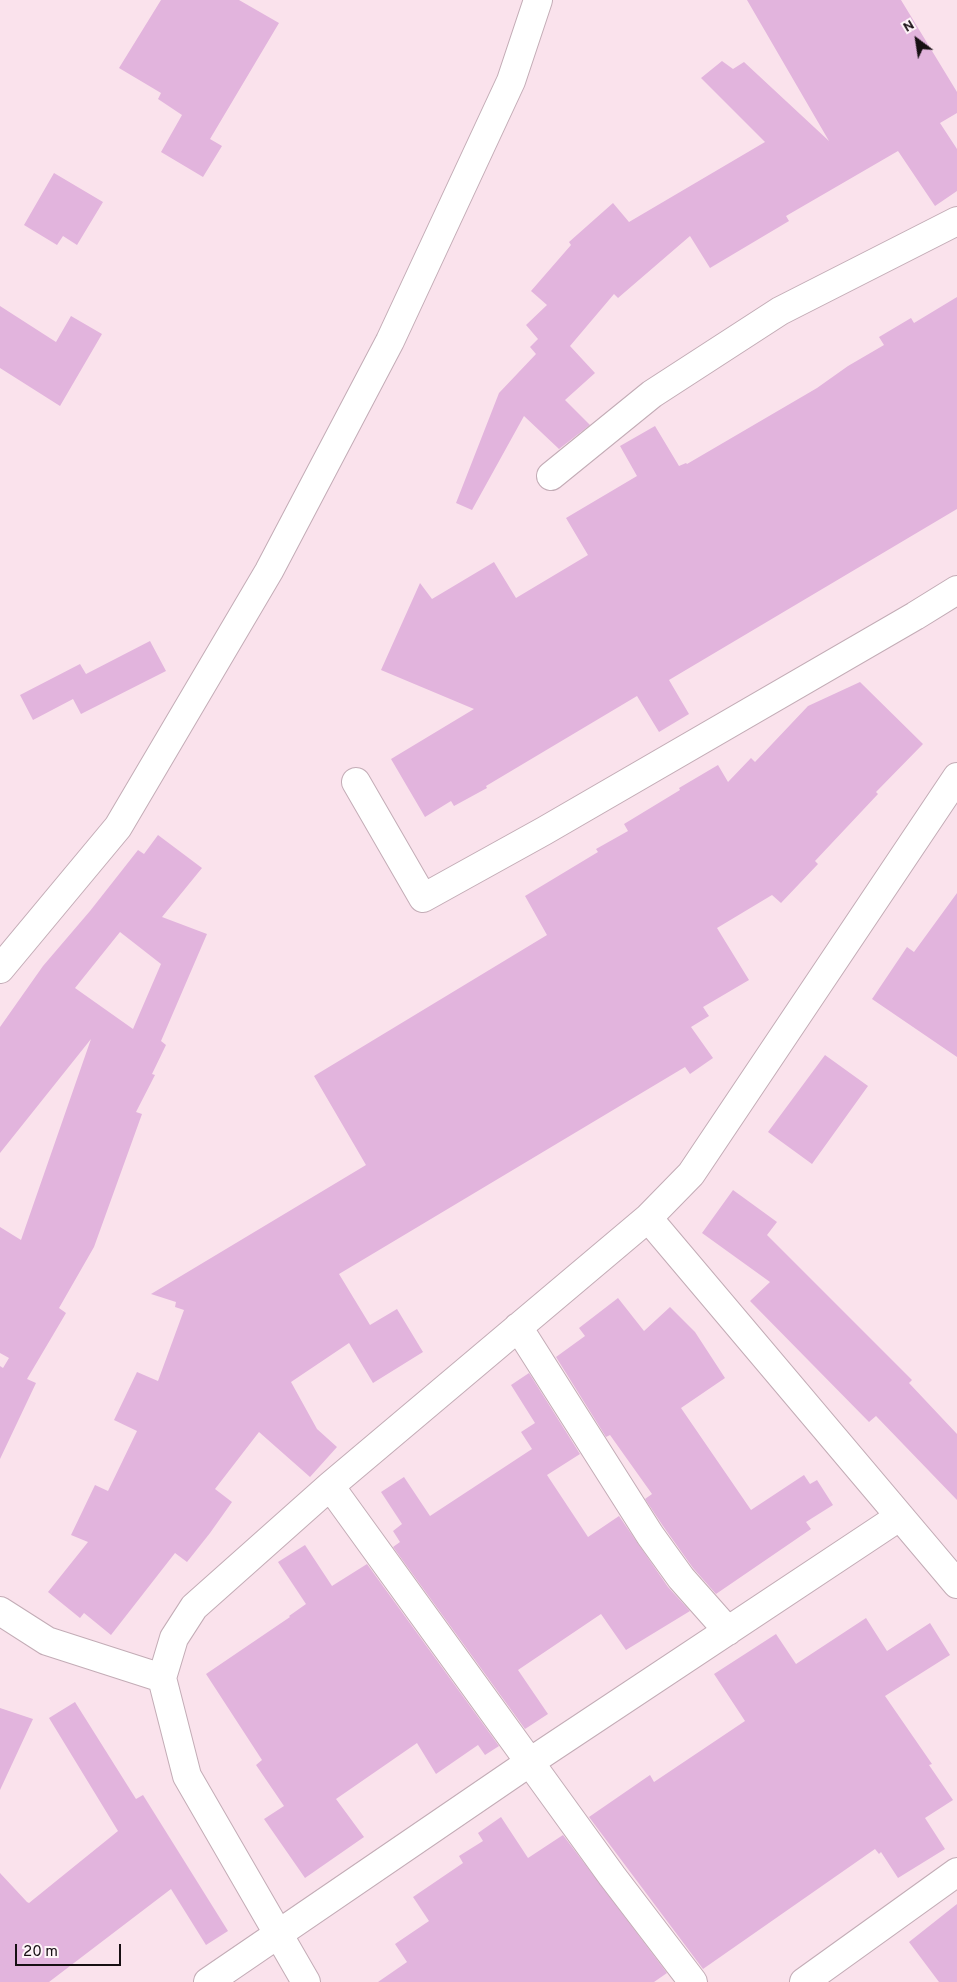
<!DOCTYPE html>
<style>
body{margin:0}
#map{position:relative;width:957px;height:1982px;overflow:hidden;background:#fae2ec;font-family:Overpass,sans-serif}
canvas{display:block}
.north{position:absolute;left:892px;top:15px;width:50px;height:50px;-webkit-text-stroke:4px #fef4f8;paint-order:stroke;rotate:329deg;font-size:14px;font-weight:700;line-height:20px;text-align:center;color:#170f13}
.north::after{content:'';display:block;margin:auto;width:18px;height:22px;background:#170f13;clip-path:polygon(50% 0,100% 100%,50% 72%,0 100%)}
.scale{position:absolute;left:15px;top:1944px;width:106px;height:22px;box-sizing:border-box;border:2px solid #170f13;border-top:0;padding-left:6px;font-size:15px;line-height:18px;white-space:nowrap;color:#170f13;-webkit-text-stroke:4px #fef4f8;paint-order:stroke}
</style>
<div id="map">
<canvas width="957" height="1982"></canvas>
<div class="north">N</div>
<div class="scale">20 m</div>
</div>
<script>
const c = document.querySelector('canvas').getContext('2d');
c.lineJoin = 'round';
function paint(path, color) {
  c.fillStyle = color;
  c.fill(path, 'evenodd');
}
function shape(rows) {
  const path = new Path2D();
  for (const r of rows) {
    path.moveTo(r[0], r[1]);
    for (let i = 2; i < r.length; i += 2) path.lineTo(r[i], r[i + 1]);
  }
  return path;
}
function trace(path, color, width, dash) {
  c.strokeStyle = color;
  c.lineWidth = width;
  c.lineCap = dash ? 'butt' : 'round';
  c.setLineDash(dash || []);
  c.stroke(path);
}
paint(shape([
 [161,0,239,0,279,23,210,139,222,146,203,177,161,152,182,115,158,99,161,93,119,68],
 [747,0,901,0,957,92,957,113,940,123,957,149,957,191,935,206,898,151,786,216,789,221,710,268,690,236,618,298,614,294,570,346,595,373,565,400,590,425,559,449,524,416,472,510,456,503,499,393,536,354,530,347,538,339,526,325,547,305,531,291,571,245,569,242,613,203,629,222,765,142,701,78,722,61,733,69,744,62,829,141],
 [54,173,103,202,77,245,63,236,57,245,24,225],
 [957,297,957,509,669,680,689,714,659,732,637,696,486,786,487,788,454,806,451,801,425,817,391,759,474,709,381,670,420,583,432,599,494,562,516,598,588,555,566,518,637,476,620,446,655,426,679,466,686,463,687,464,817,388,848,366,884,345,879,337,911,318,914,323],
 [0,306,56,342,71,316,102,334,60,406,0,368],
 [150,641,166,671,81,714,73,699,33,720,20,695,80,664,86,674],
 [860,682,923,744,876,792,878,794,815,861,818,864,781,903,772,895,717,928,749,980,703,1007,709,1016,691,1027,713,1058,690,1074,685,1067,339,1274,370,1325,397,1309,423,1352,373,1383,349,1343,291,1382,317,1429,337,1447,310,1477,259,1432,215,1489,232,1502,210,1533,187,1562,175,1553,111,1635,84,1613,80,1618,48,1592,88,1542,71,1535,95,1485,108,1491,137,1431,114,1420,137,1372,158,1381,184,1310,175,1307,176,1302,151,1294,366,1165,314,1076,547,935,525,896,598,852,596,849,628,831,624,824,680,790,679,788,718,765,728,782,751,758,755,762,808,706],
 [158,835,202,868,162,917,207,934,161,1041,166,1045,152,1074,155,1075,136,1112,142,1114,94,1247,59,1308,66,1313,27,1379,36,1383,0,1459,0,1366,3,1368,9,1358,0,1353,0,1227,21,1240,91,1039,0,1153,0,1027,43,966,90,911,138,850,144,854],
 [120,932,161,964,133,1029,75,988],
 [957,893,957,1057,872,999,907,947,914,952],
 [825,1055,868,1086,812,1164,768,1132],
 [733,1190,777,1222,767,1235,912,1380,909,1383,957,1434,957,1500,876,1416,869,1422,750,1301,770,1282,702,1233],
 [618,1298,644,1331,670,1307,695,1332,725,1378,681,1408,751,1510,804,1475,810,1484,817,1480,833,1505,806,1522,811,1529,716,1594,693,1568,663,1526,645,1499,652,1494,610,1435,606,1437,556,1357,585,1336,579,1328],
 [529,1373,580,1454,547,1475,588,1537,619,1516,668,1587,690,1611,626,1650,601,1614,518,1670,548,1714,525,1729,393,1547,400,1542,393,1531,402,1524,381,1492,404,1477,430,1516,532,1449,521,1432,535,1423,511,1385],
 [305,1545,332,1586,367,1564,499,1746,485,1755,478,1745,436,1774,417,1743,336,1799,364,1837,305,1878,264,1819,284,1806,256,1765,262,1760,206,1674,290,1617,289,1616,306,1604,278,1562],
 [866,1618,887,1651,930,1623,950,1655,885,1696,932,1764,929,1765,953,1800,925,1818,945,1849,898,1878,881,1852,879,1854,875,1849,703,1969,589,1817,650,1775,654,1782,745,1721,714,1674,776,1634,796,1664],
 [75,1702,136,1799,143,1795,228,1931,206,1945,171,1889,49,1982,0,1982,0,1873,27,1902,29,1903,118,1831,49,1718],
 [0,1708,33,1719,0,1790],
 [501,1817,528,1858,563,1835,667,1973,654,1982,378,1982,407,1962,395,1944,429,1921,413,1897,463,1863,459,1856,483,1841,478,1833],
 [957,1904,957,1982,939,1982,909,1942]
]), '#e2b4dd');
const minor = shape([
 [551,476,652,394,780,311,957,221],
 [356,782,423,898,544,831,915,616,957,590],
 [0,969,118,827,269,571,390,341,511,81,538,0],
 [648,1218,957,1584],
 [518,1327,650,1535,681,1578,728,1631],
 [330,1486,612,1876,693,1982],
 [0,1611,47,1641,162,1678],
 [208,1982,530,1762,899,1517],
 [306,1982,187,1776,162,1678,174,1638,194,1607,330,1486,648,1218,691,1174,957,777],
 [804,1982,957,1872]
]);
trace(minor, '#c3acb6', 30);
trace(minor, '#fff', 28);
</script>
